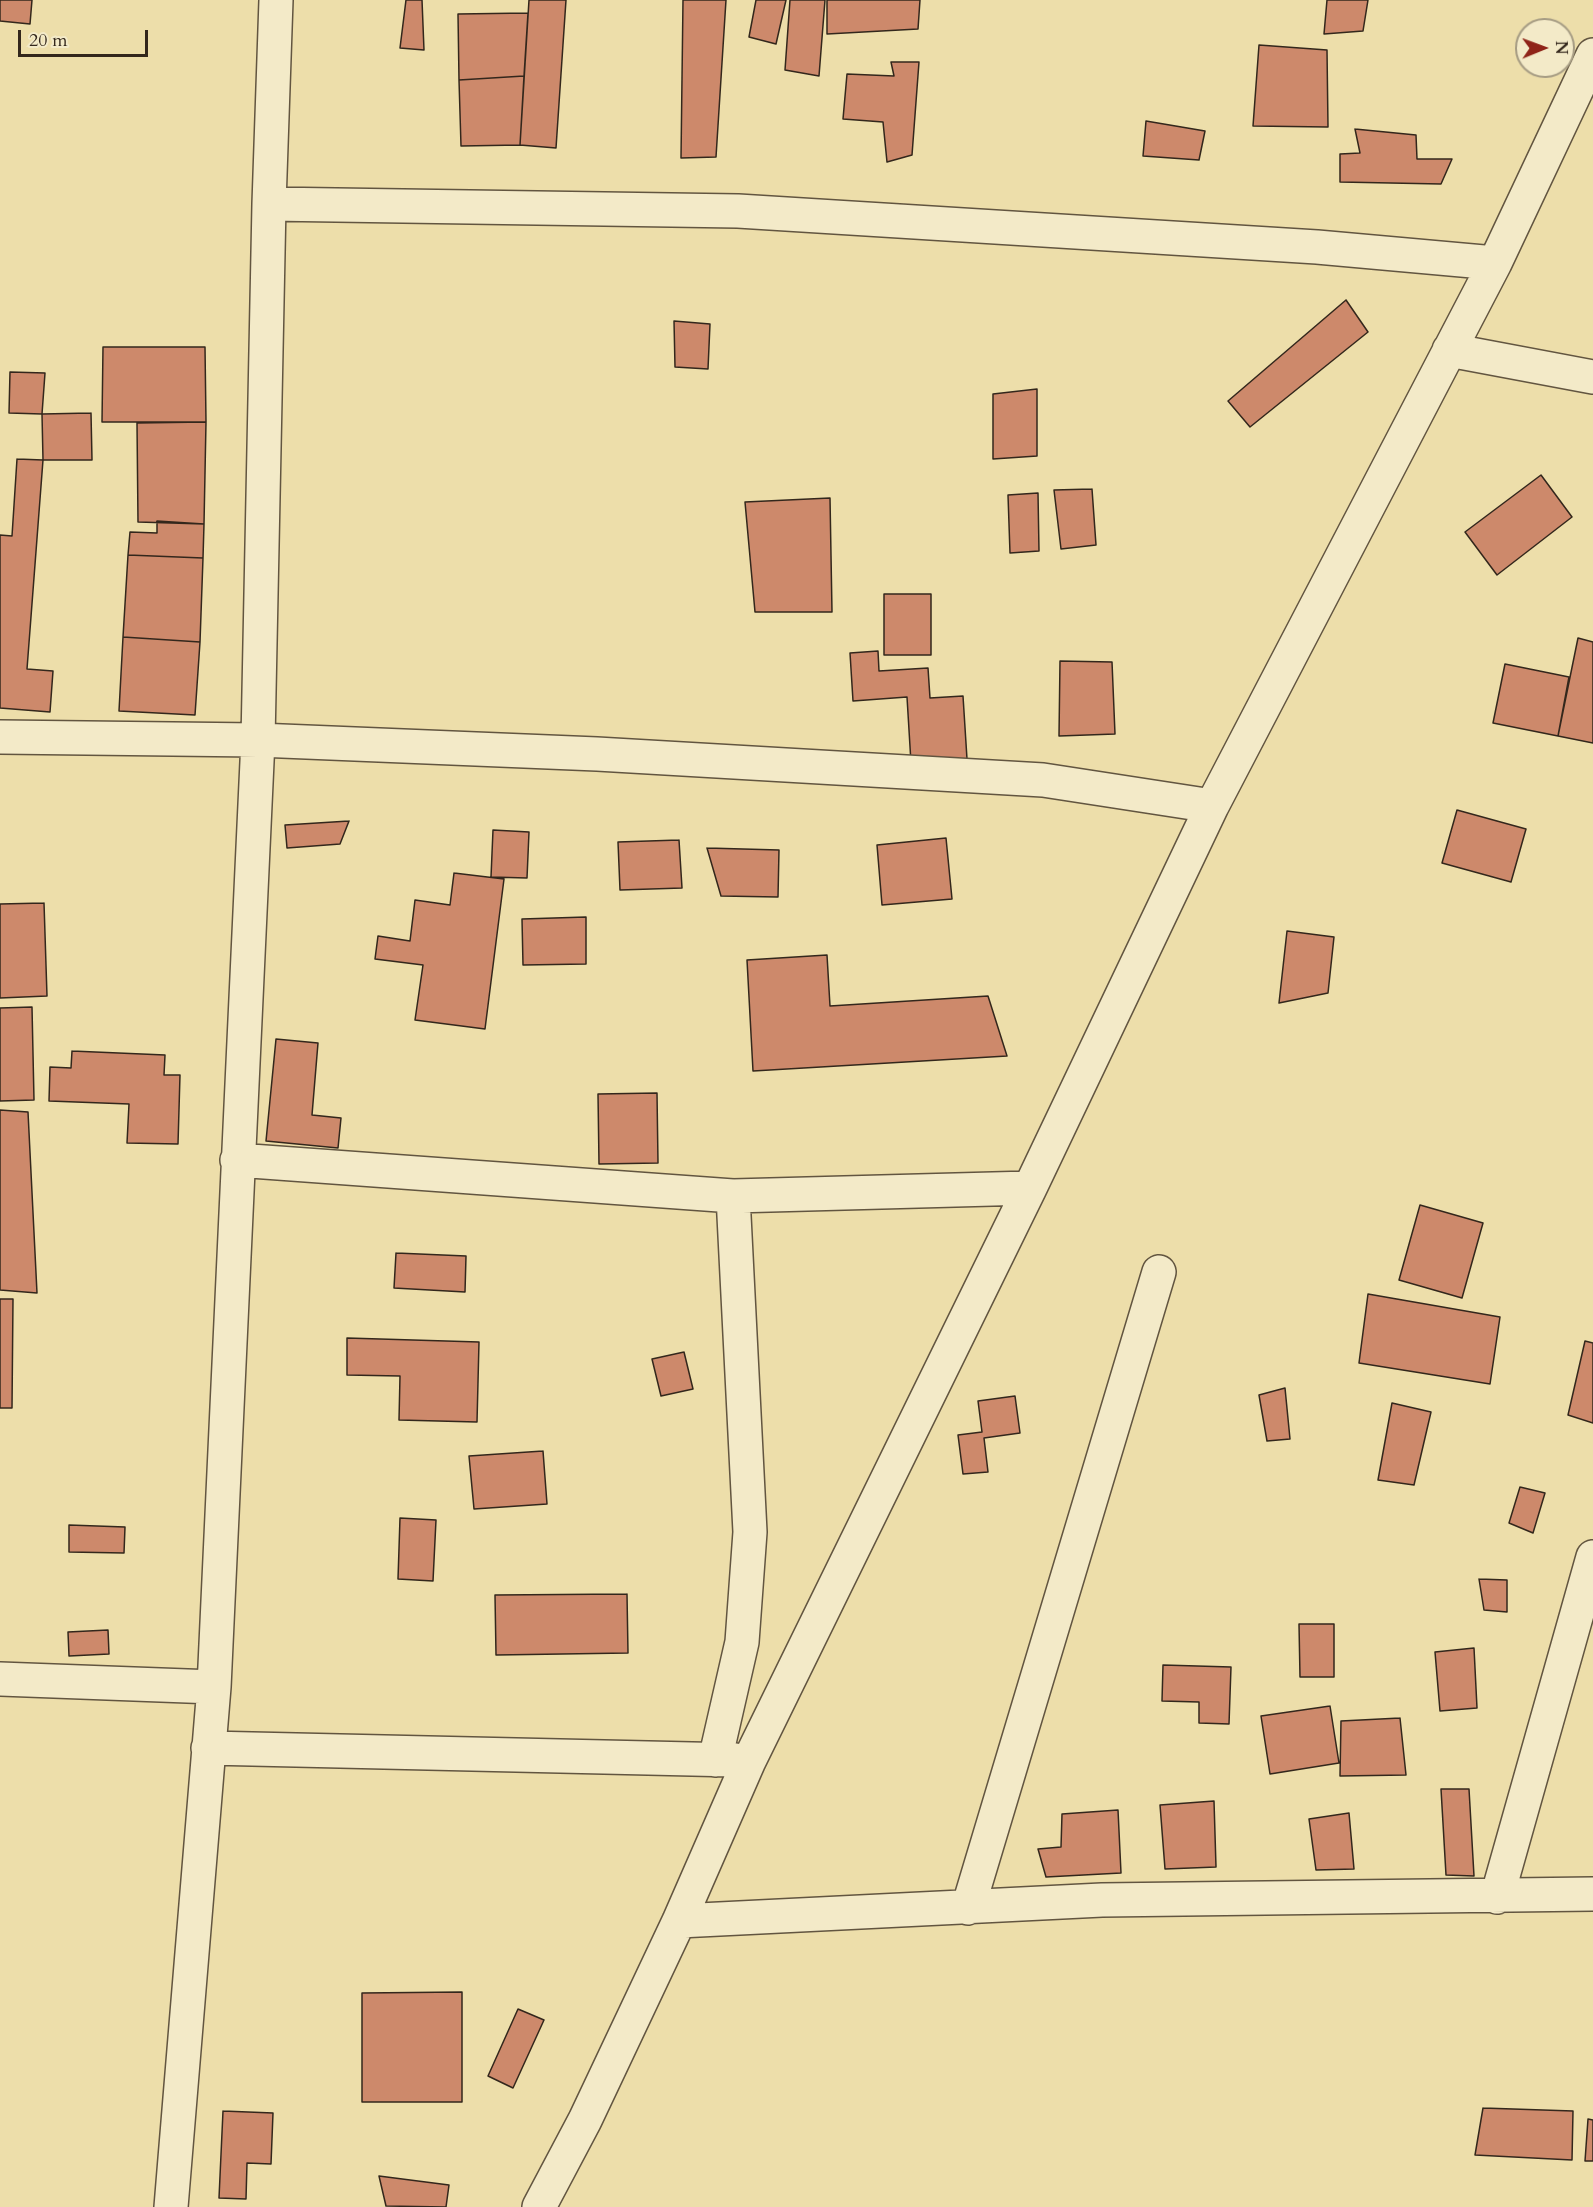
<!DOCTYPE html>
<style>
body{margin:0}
#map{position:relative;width:1593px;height:2207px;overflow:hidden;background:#eddeaa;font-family:Cardo,serif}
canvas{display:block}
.north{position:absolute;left:1515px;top:18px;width:60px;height:60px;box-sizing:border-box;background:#f3eac8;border:2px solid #a69c83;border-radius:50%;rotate:89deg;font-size:16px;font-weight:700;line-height:24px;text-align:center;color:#33271c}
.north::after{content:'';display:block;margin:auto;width:21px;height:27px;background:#8f2418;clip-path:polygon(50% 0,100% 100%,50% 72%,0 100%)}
.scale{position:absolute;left:18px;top:30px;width:130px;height:27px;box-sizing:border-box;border:3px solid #33271c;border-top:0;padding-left:8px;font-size:18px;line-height:21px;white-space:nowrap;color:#33271c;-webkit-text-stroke:4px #f3eac8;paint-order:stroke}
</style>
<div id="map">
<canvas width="1593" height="2207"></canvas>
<div class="north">N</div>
<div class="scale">20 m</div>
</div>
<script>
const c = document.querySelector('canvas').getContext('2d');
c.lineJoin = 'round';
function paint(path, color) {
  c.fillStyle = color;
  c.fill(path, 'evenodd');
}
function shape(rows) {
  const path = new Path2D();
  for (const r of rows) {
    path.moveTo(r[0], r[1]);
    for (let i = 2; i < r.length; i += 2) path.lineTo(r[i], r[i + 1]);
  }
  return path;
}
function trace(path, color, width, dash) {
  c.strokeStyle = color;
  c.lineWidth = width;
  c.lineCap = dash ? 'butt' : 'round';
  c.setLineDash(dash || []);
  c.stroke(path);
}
const building = shape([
 [0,0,32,0,30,24,0,21,0,0],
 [406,0,422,0,424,50,400,48,406,0],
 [529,0,566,0,556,148,520,145,529,0],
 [683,0,726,0,716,157,681,158,683,0],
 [756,0,786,0,776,44,749,37,756,0],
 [790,0,825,0,819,76,785,70,790,0],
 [827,0,920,0,918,29,827,34,827,0],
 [1327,0,1368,0,1363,31,1324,34,1327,0],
 [528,13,524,76,459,80,458,14,528,13],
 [1259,45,1327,50,1328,127,1253,126,1259,45],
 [891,62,919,62,912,155,887,162,883,122,843,119,847,74,894,76,891,62],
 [524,76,520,145,461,146,459,80,524,76],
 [1146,121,1205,131,1199,160,1143,156,1146,121],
 [1355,129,1416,135,1417,159,1452,159,1441,184,1340,182,1340,154,1360,153,1355,129],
 [1346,300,1368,332,1250,427,1228,401,1346,300],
 [674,321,710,324,708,369,675,367,674,321],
 [103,347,205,347,206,422,102,422,103,347],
 [10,372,45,373,42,414,9,413,10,372],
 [1037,389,1037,456,993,459,993,394,1037,389],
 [91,413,92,460,43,460,42,414,91,413],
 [206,422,204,524,138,522,137,423,206,422],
 [17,459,43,460,27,669,53,671,50,712,0,708,0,535,12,536,17,459],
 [1541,475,1572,517,1497,575,1465,532,1541,475],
 [1092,489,1096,545,1061,549,1054,490,1092,489],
 [1038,493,1039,551,1010,553,1008,495,1038,493],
 [830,498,832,612,755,612,745,502,830,498],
 [157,521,204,524,203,558,128,555,130,532,157,533,157,521],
 [128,555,203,558,200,642,123,637,128,555],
 [884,594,931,594,931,655,884,655,884,594],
 [123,637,200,642,195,715,119,711,123,637],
 [1578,638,1593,642,1593,743,1558,736,1578,638],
 [878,651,879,671,928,668,930,698,963,696,967,759,911,763,907,697,853,701,850,653,878,651],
 [1060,661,1112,662,1115,734,1059,736,1060,661],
 [1505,664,1569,677,1558,736,1493,723,1505,664],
 [1457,810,1526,829,1511,882,1442,863,1457,810],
 [349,821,340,844,287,848,285,825,349,821],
 [493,830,529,832,527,878,491,877,493,830],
 [946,838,952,899,882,905,877,845,946,838],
 [679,840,682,888,620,890,618,842,679,840],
 [707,848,779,850,778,897,721,896,707,848],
 [454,873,504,879,485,1029,415,1020,423,965,375,959,378,936,410,941,415,900,450,905,454,873],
 [44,903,47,996,0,998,0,904,44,903],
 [586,917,586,964,523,965,522,919,586,917],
 [1287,931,1334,937,1328,993,1279,1003,1287,931],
 [827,955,830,1006,988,996,1007,1056,753,1071,747,960,827,955],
 [32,1007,34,1100,0,1101,0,1008,32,1007],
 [276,1039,318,1043,312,1115,341,1118,338,1148,266,1141,276,1039],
 [72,1051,165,1055,164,1075,180,1075,178,1144,127,1143,129,1104,49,1101,50,1067,71,1068,72,1051],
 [657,1093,658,1163,599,1164,598,1094,657,1093],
 [0,1110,28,1112,37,1293,0,1290,0,1110],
 [1420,1205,1483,1223,1462,1298,1399,1280,1420,1205],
 [396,1253,466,1256,465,1292,394,1288,396,1253],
 [1368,1294,1500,1317,1490,1384,1359,1363,1368,1294],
 [0,1299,13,1299,12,1408,0,1408,0,1299],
 [347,1338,479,1342,477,1422,399,1420,400,1376,347,1375,347,1338],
 [1585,1341,1593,1343,1593,1423,1568,1415,1585,1341],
 [684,1352,693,1389,661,1396,652,1359,684,1352],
 [1285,1388,1290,1439,1267,1441,1259,1395,1285,1388],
 [1015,1396,1020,1433,984,1438,988,1472,963,1474,958,1435,982,1432,978,1401,1015,1396],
 [1392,1403,1431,1412,1414,1485,1378,1480,1392,1403],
 [543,1451,547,1504,474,1509,469,1456,543,1451],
 [1520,1487,1545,1493,1533,1533,1509,1523,1520,1487],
 [400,1518,436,1520,433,1581,398,1579,400,1518],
 [69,1525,125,1527,124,1553,69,1552,69,1525],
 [1479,1579,1507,1580,1507,1612,1484,1610,1479,1579],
 [627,1594,628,1653,496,1655,495,1595,627,1594],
 [1299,1624,1334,1624,1334,1677,1300,1677,1299,1624],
 [108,1630,109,1654,69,1656,68,1632,108,1630],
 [1474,1648,1477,1708,1440,1711,1435,1652,1474,1648],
 [1163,1665,1231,1667,1229,1724,1199,1723,1199,1702,1162,1701,1163,1665],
 [1330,1706,1339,1763,1270,1774,1261,1716,1330,1706],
 [1400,1718,1406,1775,1340,1776,1341,1721,1400,1718],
 [1441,1789,1469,1789,1474,1876,1446,1875,1441,1789],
 [1214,1801,1216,1867,1165,1869,1160,1805,1214,1801],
 [1118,1810,1121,1873,1046,1877,1038,1849,1061,1847,1062,1814,1118,1810],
 [1349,1813,1354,1869,1316,1870,1309,1819,1349,1813],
 [462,1992,462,2102,362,2102,362,1993,462,1992],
 [518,2009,544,2020,513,2088,488,2076,518,2009],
 [1483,2108,1573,2111,1572,2160,1475,2155,1483,2108],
 [223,2111,273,2113,271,2164,247,2163,246,2199,219,2198,223,2111],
 [1588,2119,1593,2120,1593,2161,1585,2161,1588,2119],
 [379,2176,449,2185,446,2207,386,2206,379,2176]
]);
paint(building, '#cd896b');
trace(building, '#33271c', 1.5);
const minor = shape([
 [269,204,738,211,1317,247,1495,263],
 [1449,350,1593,377],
 [0,737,258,740,597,754,1043,780,1212,806],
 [237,1160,733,1196],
 [0,1679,214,1687],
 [208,1748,736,1760],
 [715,1760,742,1642,750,1532,733,1196,1030,1188],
 [1497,1897,1593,1557],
 [968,1908,1159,1272],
 [679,1921,1102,1900,1593,1894],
 [171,2207,214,1687,258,740,269,204,276,0],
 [539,2207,585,2120,679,1921,749,1761,1030,1188,1212,806,1495,263,1593,55]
]);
trace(minor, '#625540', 36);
trace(minor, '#f3eac8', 33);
</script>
